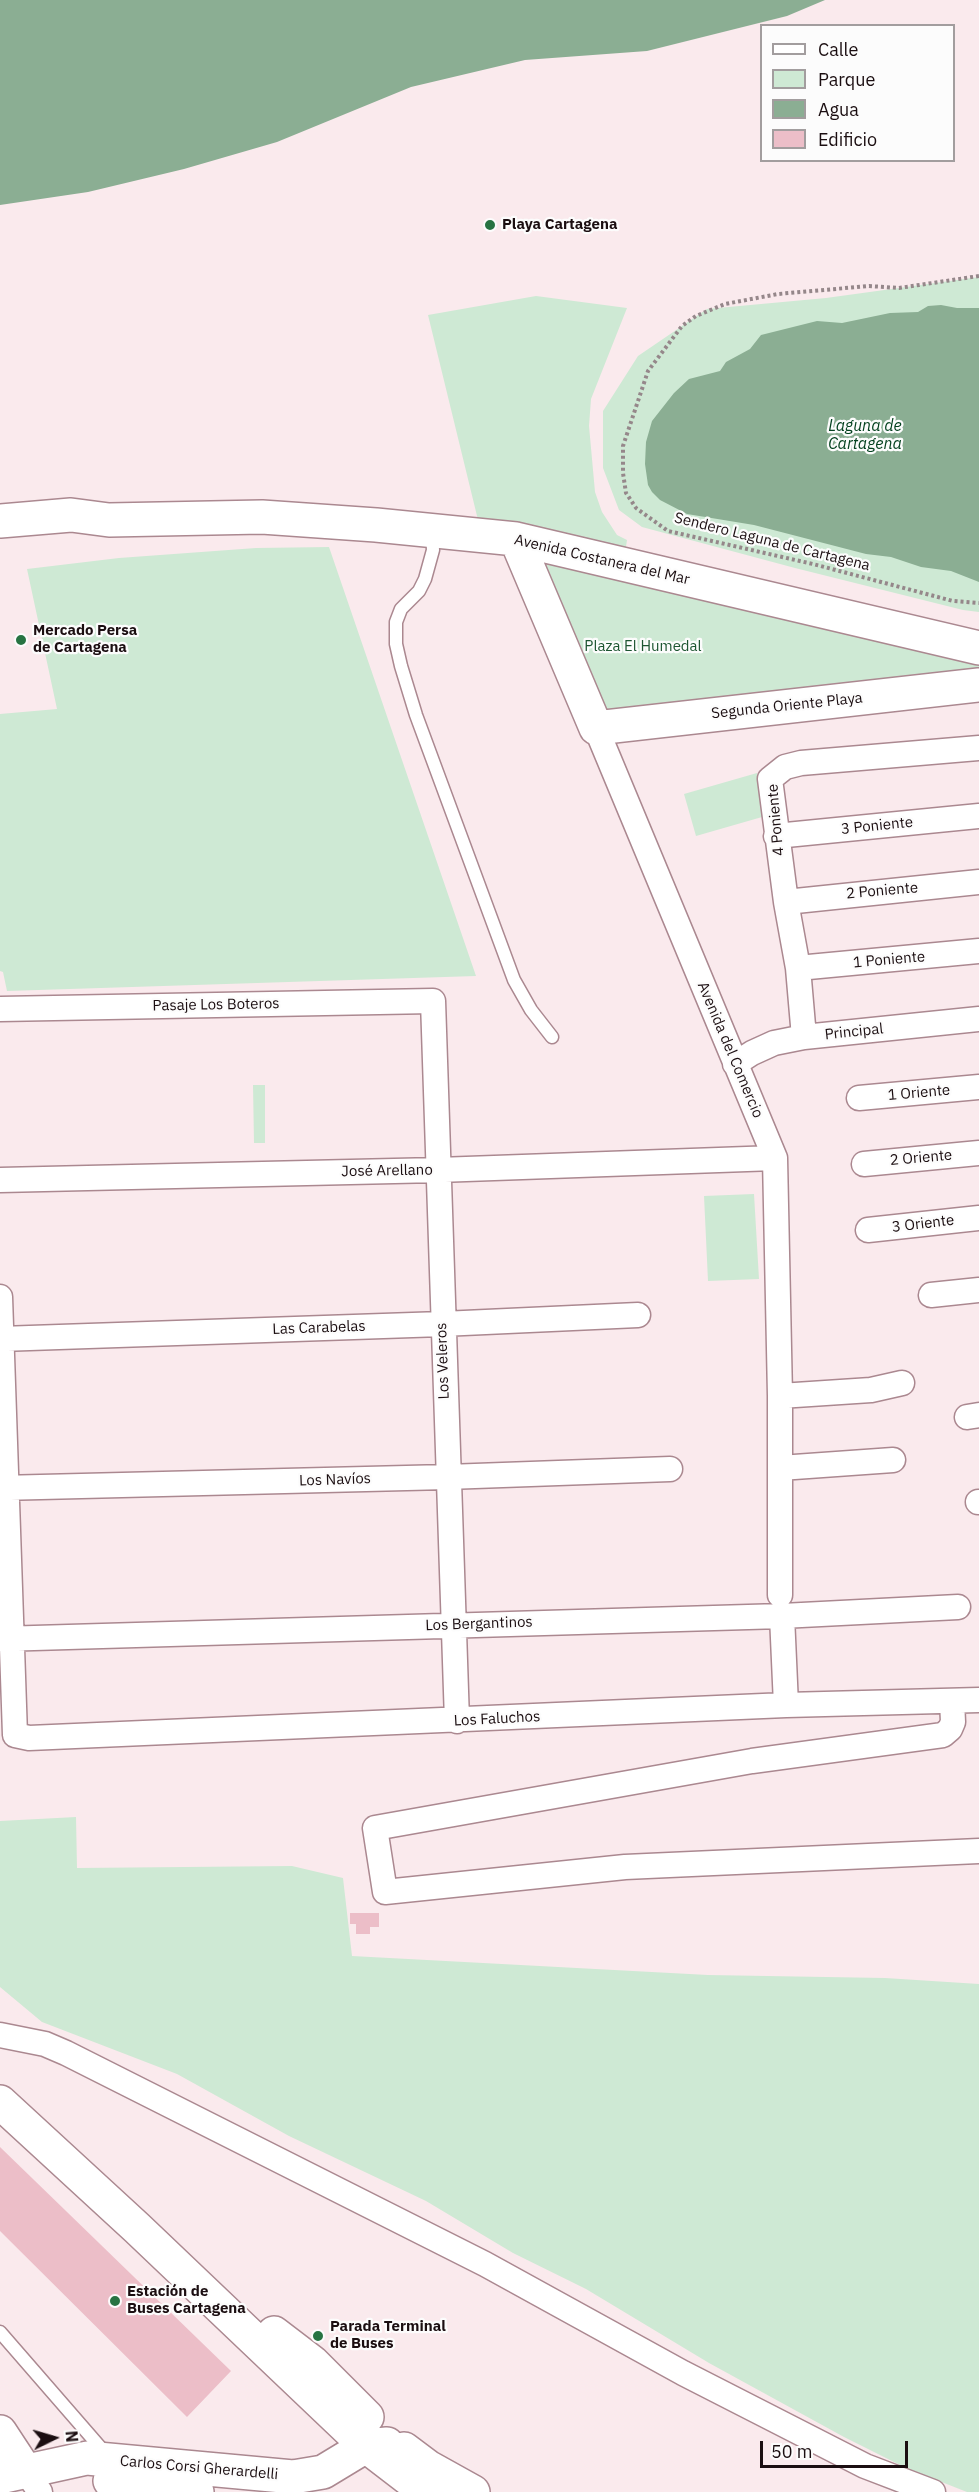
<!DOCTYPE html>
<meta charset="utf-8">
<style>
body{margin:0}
#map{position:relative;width:979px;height:2492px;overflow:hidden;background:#faeaed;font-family:"IBM Plex Sans",sans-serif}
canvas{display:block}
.legend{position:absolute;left:760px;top:24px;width:195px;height:138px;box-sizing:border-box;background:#fcfcfc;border:2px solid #a29d9e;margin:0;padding:8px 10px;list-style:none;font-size:18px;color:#1b0e11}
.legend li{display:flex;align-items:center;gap:12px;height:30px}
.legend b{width:30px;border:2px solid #a29d9e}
.north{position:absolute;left:24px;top:2408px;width:60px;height:60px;-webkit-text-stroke:4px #fcfcfc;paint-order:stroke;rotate:85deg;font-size:16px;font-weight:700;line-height:24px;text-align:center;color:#1b0e11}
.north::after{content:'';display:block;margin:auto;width:21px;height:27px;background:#1b0e11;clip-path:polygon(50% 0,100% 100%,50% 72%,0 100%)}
.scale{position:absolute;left:760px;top:2441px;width:148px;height:27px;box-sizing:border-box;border:3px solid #1b0e11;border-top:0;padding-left:8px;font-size:18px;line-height:21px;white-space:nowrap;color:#1b0e11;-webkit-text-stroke:4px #fcfcfc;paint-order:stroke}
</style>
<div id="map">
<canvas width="979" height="2492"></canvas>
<ul class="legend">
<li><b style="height:8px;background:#fff"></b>Calle</li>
<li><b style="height:16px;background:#cee9d4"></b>Parque</li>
<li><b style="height:16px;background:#8bae93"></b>Agua</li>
<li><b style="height:16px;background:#ecbec8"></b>Edificio</li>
</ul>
<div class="north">N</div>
<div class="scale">50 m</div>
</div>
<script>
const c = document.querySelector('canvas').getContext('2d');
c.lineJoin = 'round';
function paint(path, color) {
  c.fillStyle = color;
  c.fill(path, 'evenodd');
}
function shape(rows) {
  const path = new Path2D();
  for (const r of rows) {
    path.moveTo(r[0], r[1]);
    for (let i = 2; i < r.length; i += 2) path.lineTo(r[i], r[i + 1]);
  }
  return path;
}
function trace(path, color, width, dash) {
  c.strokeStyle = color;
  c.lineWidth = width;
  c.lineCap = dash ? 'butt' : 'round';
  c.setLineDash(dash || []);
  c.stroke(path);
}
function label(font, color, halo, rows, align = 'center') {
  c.font = font + ' "IBM Plex Sans",sans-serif';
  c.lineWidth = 4.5;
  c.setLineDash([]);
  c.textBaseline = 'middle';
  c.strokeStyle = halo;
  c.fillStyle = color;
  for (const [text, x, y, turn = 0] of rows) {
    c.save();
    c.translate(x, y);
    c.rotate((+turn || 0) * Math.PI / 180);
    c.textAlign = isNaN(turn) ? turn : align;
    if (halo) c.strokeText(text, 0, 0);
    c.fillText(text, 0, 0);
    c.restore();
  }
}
paint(shape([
 [979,277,979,612,963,610,795,568,642,527,619,510,603,468,603,411,638,356,707,309,826,298],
 [536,296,627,308,591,399,589,426,595,492,602,512,617,535,627,540,625,553,478,520,428,315],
 [329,547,476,976,7,991,3,972,0,971,0,714,57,709,27,569,119,558,256,548],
 [540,559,979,662,979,671,604,712],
 [757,773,769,815,696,836,684,794],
 [253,1085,265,1085,265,1143,254,1143],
 [754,1194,759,1279,708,1281,704,1196],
 [76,1817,77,1868,292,1866,343,1878,352,1956,708,1975,885,1978,979,1984,979,2492,967,2492,906,2468,844,2437,709,2363,586,2289,513,2253,426,2201,289,2136,177,2074,42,2022,0,1987,0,1821]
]), '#cee9d4');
paint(shape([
 [0,0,825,0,787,16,647,51,525,60,411,87,277,142,184,169,88,192,0,205],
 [941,305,957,308,979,308,979,582,951,571,921,567,891,557,866,554,754,525,687,514,660,500,652,492,648,485,645,464,646,442,652,421,674,393,689,379,720,371,726,362,750,349,761,335,817,321,842,323,890,313,918,312,928,306]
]), '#8bae93');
paint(shape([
 [350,1913,379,1913,379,1927,370,1927,370,1934,356,1934,356,1924,350,1924],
 [0,2147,231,2371,187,2417,0,2231]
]), '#ecbec8');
const lane = shape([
 [432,532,433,550,425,579,419,591,401,609,396,622,396,644,401,666,416,715,514,980,531,1010,552,1037],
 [0,2332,106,2454]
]);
const street = shape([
 [596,728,775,1158,780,1396,780,1595],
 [776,836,979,816],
 [786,902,979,882],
 [798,968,979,951],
 [0,1009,433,1001,457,1721],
 [804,1037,798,968,786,902,770,779,785,767,801,763,979,748],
 [735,1064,752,1053,774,1043,804,1037,979,1019],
 [859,1098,979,1087],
 [864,1164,979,1153],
 [0,1180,438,1170,775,1158],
 [868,1230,979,1218],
 [931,1295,979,1290],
 [0,1297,15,1735,29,1738,786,1705,979,1700],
 [0,1339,442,1324,638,1315],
 [780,1396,871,1390,902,1383],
 [967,1417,979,1415],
 [780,1468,893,1460],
 [0,1488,447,1477,670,1469],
 [978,1502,979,1502],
 [782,1616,786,1705],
 [0,1639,782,1616,958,1607],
 [952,1701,953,1722,950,1729,943,1735,752,1761,375,1828,385,1892,625,1867,979,1851],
 [0,2035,45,2044,66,2053,485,2264,683,2373,865,2466,933,2492],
 [25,2470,40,2492]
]);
const secondary = shape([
 [0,521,71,515,109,520,262,517,376,525,516,539,979,648],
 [516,539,596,728,979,685],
 [0,2432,25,2470]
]);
const primary = shape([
 [0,2102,137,2228,366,2446,426,2492],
 [274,2333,312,2362,367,2417],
 [404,2449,428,2467,473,2492],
 [0,2477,87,2458,293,2477,323,2472,366,2446,387,2444],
 [110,2481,197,2492]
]);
trace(lane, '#ab8890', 15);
trace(street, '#ab8890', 27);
trace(secondary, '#ab8890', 36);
trace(primary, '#ab8890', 36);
trace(shape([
 [979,276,899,288,869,286,778,294,725,304,696,316,682,326,648,371,623,446,623,473,626,493,636,508,668,531,813,564,953,601,979,603]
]), '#95878a', 4, [3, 3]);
trace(lane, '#fff', 12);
trace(street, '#fff', 24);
trace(secondary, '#fff', 33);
trace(primary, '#fff', 33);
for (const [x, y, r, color] of [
 [490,225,6,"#277342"],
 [21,640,6,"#277342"],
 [115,2301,6,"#277342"],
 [318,2336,6,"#277342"]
]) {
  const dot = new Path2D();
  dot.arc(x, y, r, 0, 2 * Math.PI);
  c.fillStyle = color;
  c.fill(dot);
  trace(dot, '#fcfcfc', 2);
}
label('bold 15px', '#1b0e11', '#fcfcfc', [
 ["Playa Cartagena",502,225],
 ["Mercado Persa",33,631],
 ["de Cartagena",33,648],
 ["Estación de",127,2292],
 ["Buses Cartagena",127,2309],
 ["Parada Terminal",330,2327],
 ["de Buses",330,2344]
], 'left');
label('15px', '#1b0e11', '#fcfcfc', [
 ["Sendero Laguna de Cartagena",772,542,14],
 ["Avenida Costanera del Mar",602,560,13],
 ["Segunda Oriente Playa",787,706,-6],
 ["4 Poniente",776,820,-95],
 ["3 Poniente",877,826,-6],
 ["2 Poniente",882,891,-5],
 ["1 Poniente",889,960,-5],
 ["Pasaje Los Boteros",216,1005,-1],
 ["Principal",854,1032,-6],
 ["Avenida del Comercio",730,1050,67],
 ["1 Oriente",919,1093,-5],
 ["2 Oriente",921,1158,-5],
 ["José Arellano",387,1171,-1],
 ["3 Oriente",923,1224,-7],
 ["Las Carabelas",319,1328,-2],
 ["Los Veleros",443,1361,-92],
 ["Los Navíos",335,1480,-2],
 ["Los Bergantinos",479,1624,-2],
 ["Los Faluchos",497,1719,-3],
 ["Carlos Corsi Gherardelli",199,2468,5]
]);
label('15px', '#1d5531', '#fcfcfc', [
 ["Plaza El Humedal",643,647]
]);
label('italic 16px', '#04421f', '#fcfcfc', [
 ["Laguna de",865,426],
 ["Cartagena",865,444]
]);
</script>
